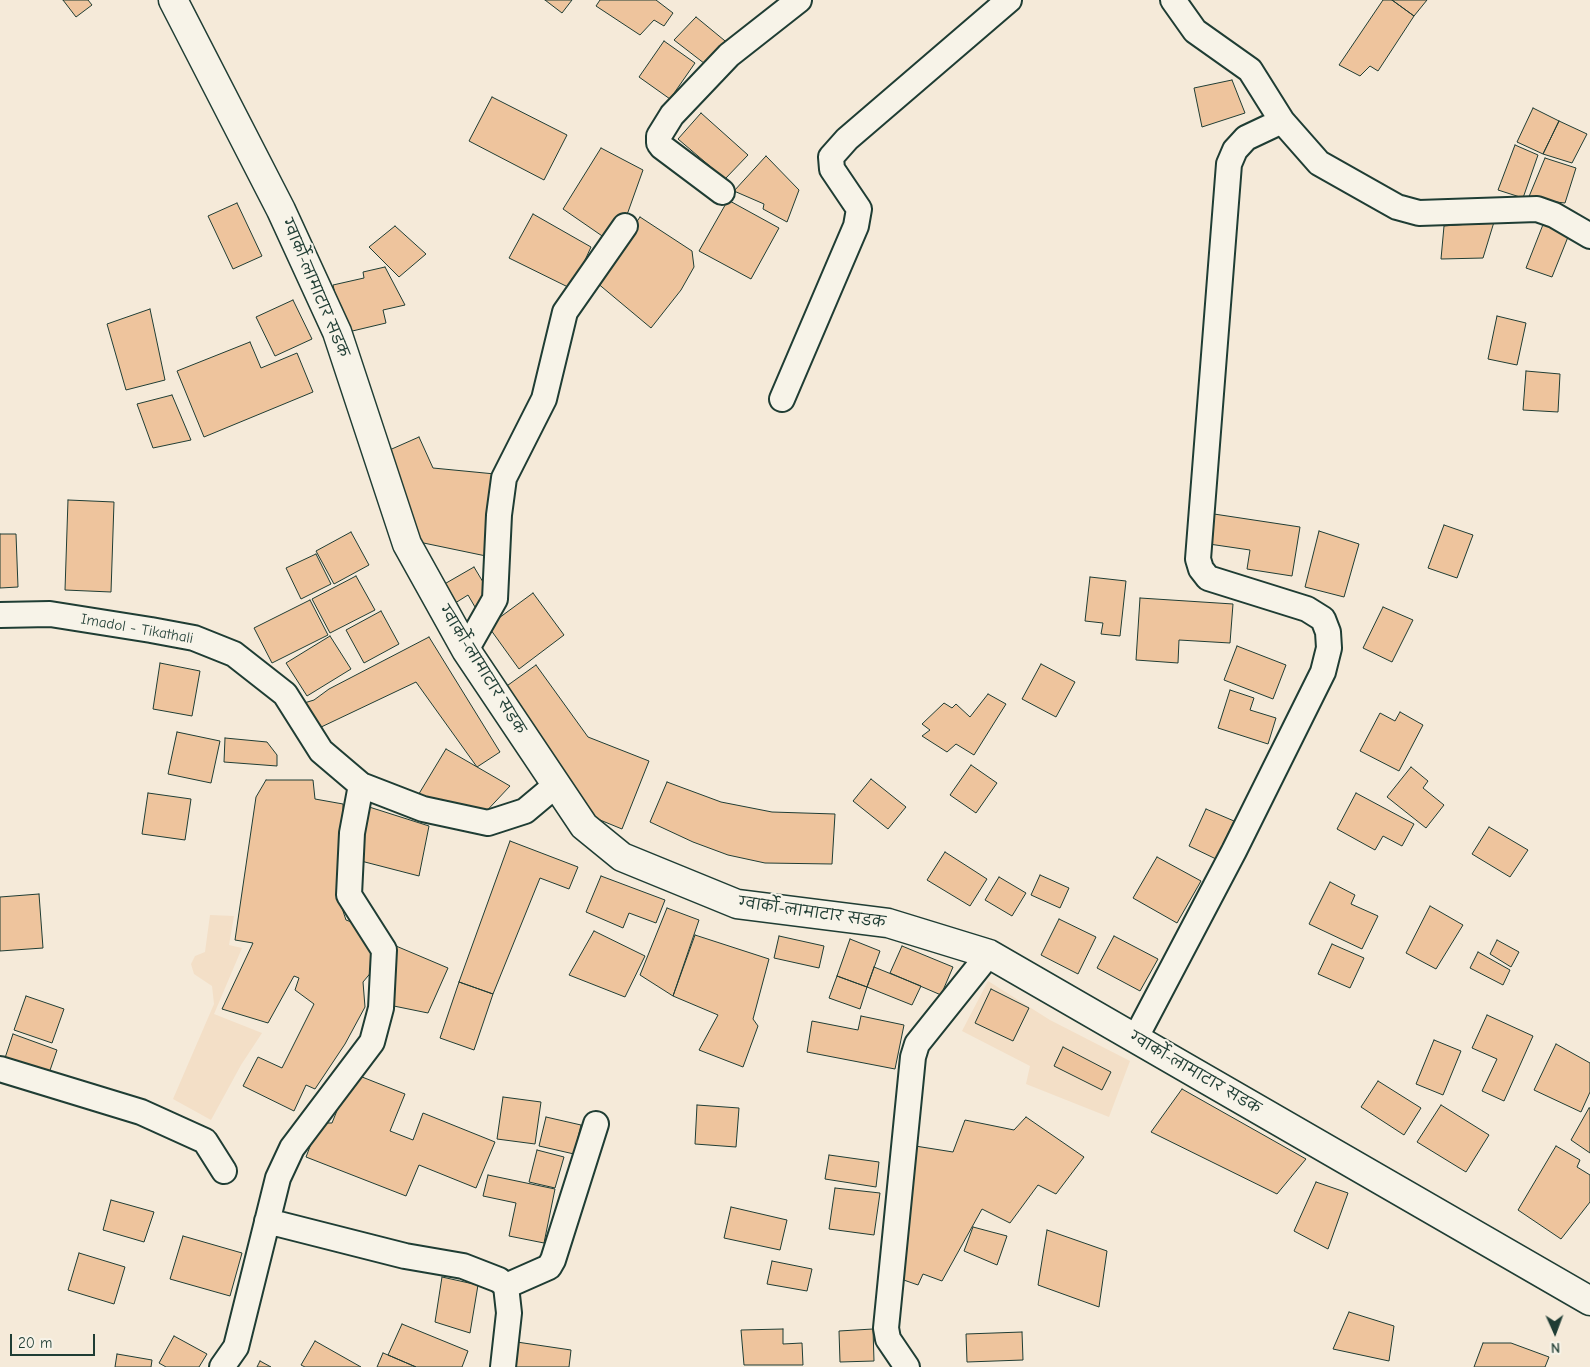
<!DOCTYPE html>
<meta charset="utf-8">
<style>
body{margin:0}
#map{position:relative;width:1590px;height:1367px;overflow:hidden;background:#f5ead9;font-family:"Comic Neue",sans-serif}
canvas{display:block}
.north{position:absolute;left:1530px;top:1307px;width:50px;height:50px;-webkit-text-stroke:4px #f7f3e8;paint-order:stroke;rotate:178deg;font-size:14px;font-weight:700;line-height:20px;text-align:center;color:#1f3d34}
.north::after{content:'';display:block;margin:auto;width:18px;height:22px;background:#1f3d34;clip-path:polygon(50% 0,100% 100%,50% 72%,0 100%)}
.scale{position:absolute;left:10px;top:1334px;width:85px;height:22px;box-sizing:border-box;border:2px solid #1f3d34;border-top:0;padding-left:6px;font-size:15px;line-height:18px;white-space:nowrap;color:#1f3d34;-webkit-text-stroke:4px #f7f3e8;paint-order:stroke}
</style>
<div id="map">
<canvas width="1590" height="1367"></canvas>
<div class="north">N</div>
<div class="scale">20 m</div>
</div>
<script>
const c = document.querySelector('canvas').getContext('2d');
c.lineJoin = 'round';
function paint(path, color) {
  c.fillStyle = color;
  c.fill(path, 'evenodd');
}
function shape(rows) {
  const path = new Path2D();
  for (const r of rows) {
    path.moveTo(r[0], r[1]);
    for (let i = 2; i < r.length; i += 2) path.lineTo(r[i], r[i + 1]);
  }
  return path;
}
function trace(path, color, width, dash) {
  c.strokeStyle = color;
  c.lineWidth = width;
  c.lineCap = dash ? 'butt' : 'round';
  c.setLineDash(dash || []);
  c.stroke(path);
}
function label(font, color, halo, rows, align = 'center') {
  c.font = font + ' "Comic Neue","Playpen Sans Deva",sans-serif';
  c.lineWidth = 4.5;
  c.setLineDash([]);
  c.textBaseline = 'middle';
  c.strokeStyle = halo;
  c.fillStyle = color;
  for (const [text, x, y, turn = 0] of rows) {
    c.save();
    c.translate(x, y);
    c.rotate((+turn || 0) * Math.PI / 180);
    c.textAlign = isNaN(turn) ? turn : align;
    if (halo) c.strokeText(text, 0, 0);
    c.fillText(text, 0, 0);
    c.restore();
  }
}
paint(shape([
 [210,915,234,916,229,945,242,948,214,1014,262,1033,241,1065,211,1120,173,1099,214,1004,212,986,194,974,191,964,195,956,205,952],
 [988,981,1050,1020,1130,1061,1109,1117,1026,1084,1030,1066,962,1031]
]), '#f3dfc7');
const building = shape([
 [63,0,88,0,92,5,76,17,63,0],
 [545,0,572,0,562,13,545,0],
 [600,0,656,0,673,13,664,26,654,20,640,35,596,6,600,0],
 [1383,0,1392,0,1414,16,1378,71,1370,66,1360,76,1339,65,1383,0],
 [1392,0,1427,0,1414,16,1392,0],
 [696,17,730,45,709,67,674,40,696,17],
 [664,41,695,63,670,99,639,77,664,41],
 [1232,80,1245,113,1202,127,1194,88,1232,80],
 [492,97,567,135,544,180,469,141,492,97],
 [1533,108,1559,121,1543,154,1517,142,1533,108],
 [701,113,748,155,725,179,678,139,701,113],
 [1559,121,1587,134,1572,163,1543,154,1559,121],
 [1515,145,1538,155,1523,198,1498,190,1515,145],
 [601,148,643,170,628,212,608,240,563,209,601,148],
 [766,156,799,190,787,222,763,209,764,204,734,191,766,156],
 [1545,158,1576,168,1565,203,1528,199,1545,158],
 [728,200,779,228,751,279,699,251,728,200],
 [237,203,262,256,233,269,208,216,237,203],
 [533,214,591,247,572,289,509,258,533,214],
 [640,217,692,251,694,267,681,290,651,328,596,282,640,217],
 [1494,222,1483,258,1441,259,1444,226,1494,222],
 [1544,222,1570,232,1552,277,1526,268,1544,222],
 [395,226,426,254,399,277,369,247,395,226],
 [385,267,405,305,383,310,386,323,344,333,333,285,364,278,363,272,385,267],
 [293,300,312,339,275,356,256,317,293,300],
 [150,309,165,380,126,390,107,324,150,309],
 [1497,316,1526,323,1517,365,1488,359,1497,316],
 [250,342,261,368,297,353,313,392,204,437,177,371,250,342],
 [1526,371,1560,374,1558,412,1523,410,1526,371],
 [172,395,191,440,153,448,137,404,172,395],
 [419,437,433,468,495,474,486,556,414,541,385,452,419,437],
 [68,500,114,502,111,592,65,590,68,500],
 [1214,514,1300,527,1292,576,1247,569,1250,550,1209,544,1214,514],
 [1444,525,1473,535,1457,578,1428,568,1444,525],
 [1319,531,1359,544,1344,597,1305,587,1319,531],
 [351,532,369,565,334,584,316,551,351,532],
 [0,534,16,534,18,587,0,588,0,534],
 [316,554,331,584,301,599,286,568,316,554],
 [474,567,492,597,475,607,468,595,452,605,441,586,474,567],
 [356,576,375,610,330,633,312,599,356,576],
 [1090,577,1126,581,1120,636,1101,634,1103,623,1085,621,1090,577],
 [533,593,564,635,519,669,488,626,533,593],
 [1140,598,1233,604,1230,643,1179,640,1178,663,1136,660,1140,598],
 [310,600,328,635,272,663,254,628,310,600],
 [1383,607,1413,620,1392,662,1363,648,1383,607],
 [381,611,399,644,364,663,346,630,381,611],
 [330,636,351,669,307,696,286,663,330,636],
 [429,637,500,752,477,767,416,682,317,729,301,704,314,700,329,689,429,637],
 [1237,646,1286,665,1273,699,1224,680,1237,646],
 [160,663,200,671,192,716,153,709,160,663],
 [1041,664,1075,682,1056,717,1022,699,1041,664],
 [536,665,588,737,649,761,622,829,583,813,497,693,536,665],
 [1230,690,1254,698,1250,710,1276,718,1268,744,1218,728,1230,690],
 [988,694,1006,704,974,755,956,744,947,752,922,736,930,730,922,724,944,703,952,708,956,704,970,717,988,694],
 [1400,712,1423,725,1399,771,1360,751,1380,713,1395,721,1400,712],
 [177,732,220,741,211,783,168,774,177,732],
 [225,738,267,742,277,755,277,766,224,762,225,738],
 [446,749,510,786,480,818,417,797,446,749],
 [971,765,997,783,976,813,950,795,971,765],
 [1411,767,1428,781,1423,788,1444,805,1426,828,1387,797,1411,767],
 [871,779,906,807,888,829,853,801,871,779],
 [266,780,313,780,315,799,343,804,344,850,341,905,346,920,362,926,374,955,373,970,363,982,365,1007,345,1044,315,1089,306,1085,294,1111,243,1086,258,1057,282,1068,314,1004,295,990,299,978,294,976,268,1023,222,1009,253,943,235,940,256,797,266,780],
 [667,782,721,802,772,812,835,814,832,864,765,863,728,855,693,842,650,822,667,782],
 [148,793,191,799,185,840,142,834,148,793],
 [1356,793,1414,824,1402,846,1383,836,1375,850,1337,829,1356,793],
 [366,806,429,826,419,876,361,861,366,806],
 [1206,809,1234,821,1216,859,1189,846,1206,809],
 [1489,827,1528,850,1510,877,1472,854,1489,827],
 [510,841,578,867,569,889,540,878,493,994,459,982,510,841],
 [945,852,987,879,970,906,927,880,945,852],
 [1157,857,1201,881,1177,923,1133,898,1157,857],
 [1040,875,1069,888,1060,908,1031,895,1040,875],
 [601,876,665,900,656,923,629,913,623,928,586,912,601,876],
 [999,877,1026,893,1012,916,985,900,999,877],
 [1330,882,1355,895,1351,904,1378,916,1362,949,1309,924,1330,882],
 [39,894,43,948,0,951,0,897,39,894],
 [1430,906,1463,925,1436,969,1406,953,1430,906],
 [667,908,699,920,673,996,640,975,667,908],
 [1059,919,1096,937,1078,974,1041,955,1059,919],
 [594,931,645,956,625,997,569,975,594,931],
 [695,935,769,959,753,1019,758,1026,743,1067,699,1050,718,1015,673,996,695,935],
 [779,936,824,946,819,968,774,958,779,936],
 [1114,936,1158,959,1140,991,1097,968,1114,936],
 [850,939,880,951,867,987,837,976,850,939],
 [1497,940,1519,952,1511,967,1490,954,1497,940],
 [1332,944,1364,958,1350,988,1318,974,1332,944],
 [396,946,448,968,428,1013,384,1004,396,946],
 [902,946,953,967,941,995,890,973,902,946],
 [1478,952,1510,970,1503,985,1470,968,1478,952],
 [874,967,921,986,912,1005,867,987,874,967],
 [837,976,867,987,860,1009,829,998,837,976],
 [459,982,493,994,474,1050,440,1038,459,982],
 [991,989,1029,1008,1013,1041,975,1023,991,989],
 [26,996,64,1009,52,1043,14,1030,26,996],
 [1487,1015,1533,1036,1504,1101,1482,1091,1497,1059,1472,1048,1487,1015],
 [861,1016,904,1025,895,1069,807,1052,812,1021,858,1030,861,1016],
 [13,1034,57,1050,47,1079,3,1064,13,1034],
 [1434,1040,1461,1051,1443,1095,1416,1084,1434,1040],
 [1556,1044,1590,1063,1590,1092,1581,1112,1534,1090,1556,1044],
 [1063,1047,1111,1072,1102,1090,1054,1066,1063,1047],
 [352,1073,405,1094,390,1131,413,1140,423,1113,495,1142,476,1188,419,1165,406,1196,306,1157,319,1123,332,1123,352,1073],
 [1378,1081,1421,1108,1404,1135,1361,1107,1378,1081],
 [1182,1089,1306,1159,1277,1194,1151,1132,1182,1089],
 [503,1097,541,1102,535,1144,497,1139,503,1097],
 [697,1105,739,1108,736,1147,695,1144,697,1105],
 [1441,1105,1489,1135,1466,1172,1417,1142,1441,1105],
 [1589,1108,1590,1108,1590,1153,1571,1140,1589,1108],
 [546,1117,581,1125,574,1154,539,1146,546,1117],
 [1026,1117,1084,1157,1056,1194,1038,1185,1010,1223,982,1209,942,1281,923,1274,918,1285,898,1278,909,1145,953,1152,965,1120,1014,1130,1026,1117],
 [1556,1146,1580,1160,1577,1167,1590,1175,1590,1202,1561,1239,1518,1210,1556,1146],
 [537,1150,564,1157,555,1188,529,1182,537,1150],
 [829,1155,879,1162,876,1187,825,1179,829,1155],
 [488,1175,555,1189,544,1243,509,1236,516,1203,483,1196,488,1175],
 [1316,1182,1348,1193,1328,1249,1294,1231,1316,1182],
 [835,1188,880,1193,874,1235,829,1229,835,1188],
 [111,1200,154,1212,144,1242,103,1230,111,1200],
 [731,1207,787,1220,780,1250,724,1238,731,1207],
 [973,1227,1007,1236,997,1265,964,1251,973,1227],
 [1047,1230,1107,1251,1099,1307,1038,1285,1047,1230],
 [183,1236,242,1253,230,1296,170,1279,183,1236],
 [79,1253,125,1267,114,1304,68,1290,79,1253],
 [772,1261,812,1269,807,1291,767,1284,772,1261],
 [442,1277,478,1285,470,1333,435,1322,442,1277],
 [1349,1312,1394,1326,1389,1361,1333,1349,1349,1312],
 [402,1324,468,1351,462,1367,416,1367,388,1355,402,1324],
 [783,1329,783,1344,802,1343,803,1365,744,1365,741,1330,783,1329],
 [873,1329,874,1361,840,1362,839,1331,873,1329],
 [1022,1332,1023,1360,967,1362,966,1334,1022,1332],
 [174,1336,207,1354,199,1367,166,1367,159,1363,174,1336],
 [315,1341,361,1367,305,1367,301,1365,315,1341],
 [510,1341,571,1350,569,1367,507,1367,510,1341],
 [1483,1343,1511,1343,1549,1357,1545,1367,1474,1367,1483,1343],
 [383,1353,388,1355,416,1367,377,1367,383,1353],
 [117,1354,152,1360,151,1367,115,1367,117,1354],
 [260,1361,271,1367,257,1367,260,1361]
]);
paint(building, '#eec49d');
trace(building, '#1f3d34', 1);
const street = shape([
 [1173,0,1195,31,1250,70,1282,121,1319,163,1381,198,1397,207,1419,213,1537,209,1554,215,1590,236],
 [722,192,662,147,659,143,659,136,672,115,729,55,799,0],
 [782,399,856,226,859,209,832,169,831,157,847,139,1009,0],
 [0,615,50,614,151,630,194,638,234,654,285,694,321,751,361,785,423,809,488,823,525,811,556,785],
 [466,650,495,599,499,515,504,478,544,399,565,312,625,226],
 [1135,1039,1234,851,1323,672,1329,648,1328,632,1323,619,1307,609,1208,578,1201,569,1198,559,1229,164,1235,150,1246,138,1282,121],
 [0,1069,141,1112,205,1141,224,1171],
 [267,1221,405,1256,463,1266,499,1280,506,1286,509,1313,503,1367],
 [506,1286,549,1267,553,1260,596,1124],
 [222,1367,236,1347,278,1178,292,1148,372,1042,381,1008,384,950,349,895,352,833,361,785],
 [907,1367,888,1339,886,1328,913,1057,917,1044,989,954]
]);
const secondary = shape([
 [173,0,281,210,337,332,407,544,466,650,584,826,622,857,737,904,888,923,989,954,1590,1301]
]);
trace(street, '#1f3d34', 28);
trace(secondary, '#1f3d34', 31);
trace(street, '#f7f3e8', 24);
trace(secondary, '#f7f3e8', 28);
label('15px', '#1f3d34', '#f7f3e8', [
 ["ग्वार्को-लामाटार सडक",315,288,67],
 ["Imadol - Tikathali",137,629,10],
 ["ग्वार्को-लामाटार सडक",482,670,58],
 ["ग्वार्को-लामाटार सडक",812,913,8],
 ["ग्वार्को-लामाटार सडक",1195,1073,30]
]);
</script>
